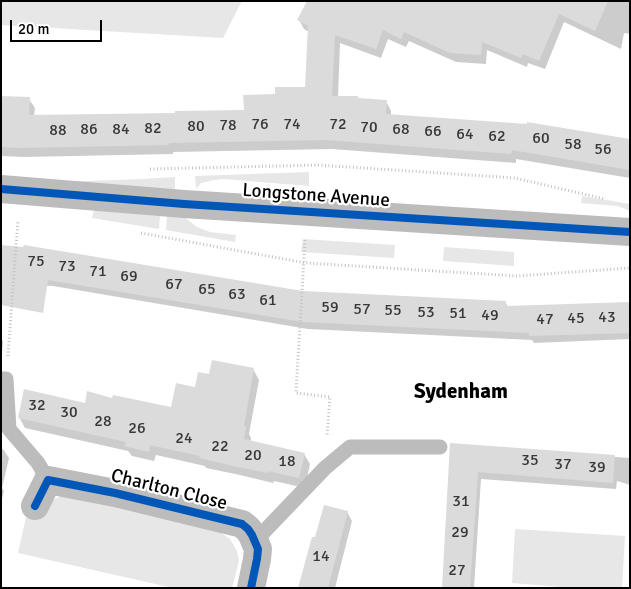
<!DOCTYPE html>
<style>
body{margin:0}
#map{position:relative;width:631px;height:589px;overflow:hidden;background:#fff;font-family:Signika,sans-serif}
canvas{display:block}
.frame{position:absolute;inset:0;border:2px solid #000;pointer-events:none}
.scale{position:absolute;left:10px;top:20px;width:92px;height:22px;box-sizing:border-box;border:2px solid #000;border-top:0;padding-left:6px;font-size:15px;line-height:18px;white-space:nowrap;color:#000;-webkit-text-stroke:4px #fff;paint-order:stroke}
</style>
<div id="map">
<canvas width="631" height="589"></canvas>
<div class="frame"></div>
<div class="scale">20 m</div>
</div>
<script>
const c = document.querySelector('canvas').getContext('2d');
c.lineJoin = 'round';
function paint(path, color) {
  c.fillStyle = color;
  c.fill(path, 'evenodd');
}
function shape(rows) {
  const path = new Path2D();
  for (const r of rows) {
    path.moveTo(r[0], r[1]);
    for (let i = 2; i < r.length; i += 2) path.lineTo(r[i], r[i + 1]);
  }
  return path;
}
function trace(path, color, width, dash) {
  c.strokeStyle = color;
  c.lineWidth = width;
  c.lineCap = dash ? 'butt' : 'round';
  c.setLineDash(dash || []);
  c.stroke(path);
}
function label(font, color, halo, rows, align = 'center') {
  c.font = font + ' Signika,sans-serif';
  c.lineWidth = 4.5;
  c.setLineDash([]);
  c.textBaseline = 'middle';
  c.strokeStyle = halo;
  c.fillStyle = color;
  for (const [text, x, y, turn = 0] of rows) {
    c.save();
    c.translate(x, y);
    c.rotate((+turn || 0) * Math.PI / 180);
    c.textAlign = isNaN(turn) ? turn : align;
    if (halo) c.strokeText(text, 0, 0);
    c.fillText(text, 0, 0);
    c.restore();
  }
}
paint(shape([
 [1,1,242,1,223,38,1,25],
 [309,172,309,186,223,179,214,180,201,183,196,189,195,176],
 [175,177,175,191,59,182,143,179],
 [582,196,630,204,630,211,618,206,581,203],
 [94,210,160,216,159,229,92,218],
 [167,215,184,217,197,227,210,232,236,235,235,242,166,230],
 [303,239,395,245,394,258,301,252],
 [444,247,514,252,514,266,443,261],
 [61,496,70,496,220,532,230,539,237,551,239,561,232,588,173,588,18,553,27,513],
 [515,529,625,536,622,588,572,588,512,583]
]), '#e7e7e7');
paint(shape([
 [308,1,630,1,630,34,624,33,621,49,564,22,545,69,528,63,527,67,487,50,486,64,456,62,409,41,406,47,388,39,381,58,340,43,338,97,386,101,391,111,391,115,630,140,630,178,516,159,516,163,332,149,173,152,173,154,24,157,1,156,1,97,29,99,35,108,34,116,177,114,245,111,277,96,306,88,309,32,304,29,299,20],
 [1,246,303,292,505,302,508,307,630,303,630,339,534,343,532,340,308,329,53,286,1,283],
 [1,338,3,342,1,363],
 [253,369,259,380,249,434,251,438,251,442,304,454,310,464,305,488,274,481,273,483,240,475,206,468,205,466,156,455,154,461,132,456,128,451,25,428,19,417,113,399,172,409,210,375],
 [451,445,630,458,630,485,617,481,616,489,481,479,474,588,443,588],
 [1,449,3,449,9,458,2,488,4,491,1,503],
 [347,512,352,521,335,588,300,588,316,539]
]), '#0003');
paint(shape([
 [307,1,608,1,595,31,559,14,539,61,523,54,521,58,482,42,481,55,450,53,404,32,401,39,383,30,376,49,335,35,332,96,358,96,358,98,387,100,386,114,527,124,527,122,630,139,630,170,512,150,511,154,326,140,169,143,169,145,18,148,1,147,1,96,30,97,29,115,175,113,175,111,244,110,243,95,275,94,275,87,305,87,308,26,297,20],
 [1,245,23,247,24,245,303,291,506,301,506,306,630,302,630,333,529,336,529,333,303,322,48,280,43,313,1,305],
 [212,360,254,368,244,426,246,427,244,439,305,453,299,478,268,471,268,473,233,466,199,458,200,456,150,445,149,452,124,446,126,442,18,418,24,389,85,403,87,391,112,398,113,395,171,407,176,383,195,387,198,372,209,374],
 [450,443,615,455,613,483,478,472,470,587,442,588],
 [324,505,348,511,328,588,298,588,312,537,315,537]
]), '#dbdbdb');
trace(shape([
 [150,169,318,165,515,178,605,199],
 [141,233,306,263,517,276,630,268],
 [305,240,296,393,330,397,327,436],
 [8,356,18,220]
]), '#c2c2c2', 3, [1, 2.5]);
trace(shape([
 [1,379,6,379,9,429,38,463,48,480],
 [255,541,325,468,350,447,440,447]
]), '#bcbcbc', 15);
trace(shape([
 [1,189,184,204,630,232],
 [35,506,48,480,115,493,242,524,248,529,252,535,258,549,257,559,251,588]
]), '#bcbcbc', 28);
trace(shape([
 [1,189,184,204,630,232],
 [35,506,48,480,115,493,242,524,248,529,252,535,258,549,257,559,251,588]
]), '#0057b8', 8);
label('16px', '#373737', null, [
 ["76",260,125],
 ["74",292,125],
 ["72",338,125],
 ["78",228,126],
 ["80",196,127],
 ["70",369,128],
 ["82",153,129],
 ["86",89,130],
 ["84",121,130],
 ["68",401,130],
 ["88",58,131],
 ["66",433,132],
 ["64",465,135],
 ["62",497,137],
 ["60",541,139],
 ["58",573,145],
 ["56",603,150],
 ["75",36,262],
 ["73",67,267],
 ["71",98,272],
 ["69",129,277],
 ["67",174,285],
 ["65",207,290],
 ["63",237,295],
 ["61",268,301],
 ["59",330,308],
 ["57",362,310],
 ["55",393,311],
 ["53",426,313],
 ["51",458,314],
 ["49",490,316],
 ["43",607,318],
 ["45",576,319],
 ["47",545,320],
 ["32",37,406],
 ["30",69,413],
 ["28",103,422],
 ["26",137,429],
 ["24",184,439],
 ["22",220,447],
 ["20",253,456],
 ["35",530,461],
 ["18",287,462],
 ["37",563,465],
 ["39",597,468],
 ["31",461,502],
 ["29",460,533],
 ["14",321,557],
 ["27",457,571]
]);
label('19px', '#000', '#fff', [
 ["Longstone Avenue",316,196,4],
 ["Charlton Close",169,490,14]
]);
label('bold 21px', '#000', '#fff', [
 ["Sydenham",461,392]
]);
</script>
